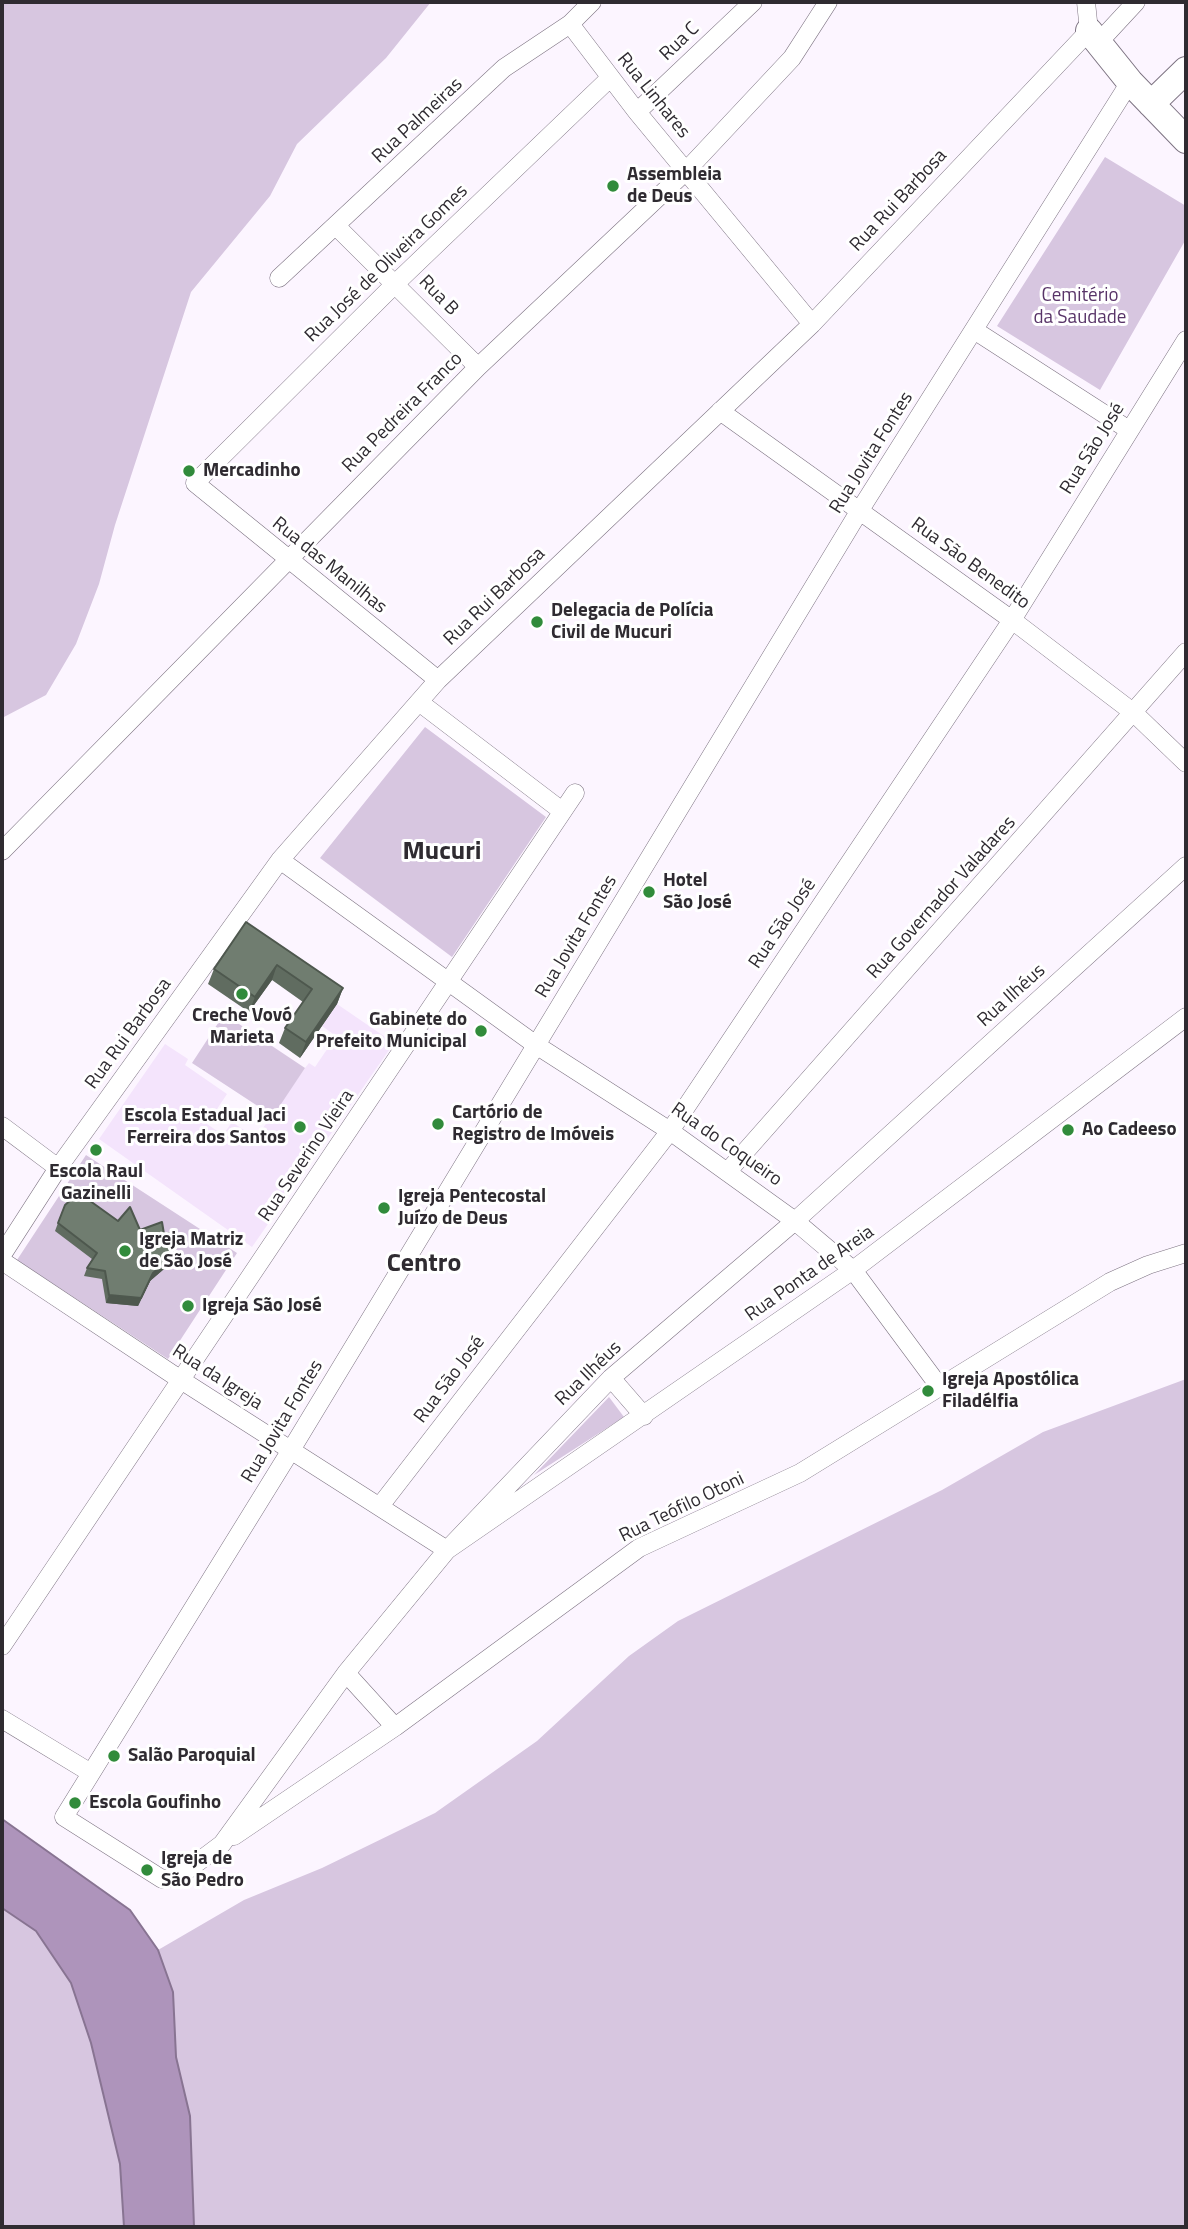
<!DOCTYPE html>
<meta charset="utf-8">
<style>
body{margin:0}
#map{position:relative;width:1188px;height:2229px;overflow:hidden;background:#fcf5ff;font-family:"Titillium Web",sans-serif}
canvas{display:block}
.frame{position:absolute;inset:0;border:4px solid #2f2b31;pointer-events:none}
</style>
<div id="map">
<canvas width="1188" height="2229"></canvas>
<div class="frame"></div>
</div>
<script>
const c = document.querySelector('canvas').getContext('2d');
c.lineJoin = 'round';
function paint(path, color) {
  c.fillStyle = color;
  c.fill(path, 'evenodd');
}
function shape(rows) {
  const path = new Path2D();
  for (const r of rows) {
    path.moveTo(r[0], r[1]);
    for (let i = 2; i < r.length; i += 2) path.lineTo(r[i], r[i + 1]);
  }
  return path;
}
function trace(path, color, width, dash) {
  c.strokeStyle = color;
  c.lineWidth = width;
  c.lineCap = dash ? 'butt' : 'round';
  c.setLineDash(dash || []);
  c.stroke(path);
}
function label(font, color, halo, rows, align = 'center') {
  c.font = font + ' "Titillium Web",sans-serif';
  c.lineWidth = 6;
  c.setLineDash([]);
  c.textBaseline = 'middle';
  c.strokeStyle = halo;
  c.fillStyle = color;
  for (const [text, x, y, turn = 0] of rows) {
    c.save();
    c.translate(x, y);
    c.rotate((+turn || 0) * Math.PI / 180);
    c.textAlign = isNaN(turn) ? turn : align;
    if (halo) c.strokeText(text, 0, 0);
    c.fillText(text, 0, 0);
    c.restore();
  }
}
paint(shape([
 [337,1004,394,1043,252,1247,99,1139,165,1044,188,1059,185,1065,227,1094,207,1124,223,1135,232,1122,256,1138,305,1068,309,1063,315,1067,336,1036,322,1026]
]), '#f4e4fc');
paint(shape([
 [2,2,431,2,386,58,297,144,270,196,191,292,115,525,99,584,76,644,46,695,2,718],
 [1105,157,1186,206,1186,239,1100,390,997,326],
 [425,727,546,817,452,957,320,858],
 [224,1014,305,1068,273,1116,192,1063],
 [86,1155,237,1253,168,1359,17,1260],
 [1186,1379,1186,2227,194,2227,190,2116,176,2057,173,1992,158,1950,244,1900,322,1868,435,1813,537,1741,629,1656,678,1621,942,1490,1043,1432],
 [609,1397,624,1417,534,1475],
 [2,1908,36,1931,71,1982,91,2043,120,2165,124,2227,2,2227]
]), '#d7c6e0');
const water = shape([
 [2,1819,130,1910,158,1950,173,1992,176,2057,190,2116,194,2227,124,2227,120,2164,91,2043,71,1983,36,1931,2,1908,2,1819]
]);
paint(water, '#ae94bb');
trace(water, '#887492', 2);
const street = shape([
 [570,24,637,112,812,324],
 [1098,43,1136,2],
 [1130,82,860,510,291,1450,64,1817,162,1879,178,1877,222,1844,346,1673,447,1550,611,1378,795,1221,1186,866],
 [637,112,753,2],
 [337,227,478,367],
 [279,278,504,68,570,24,592,2],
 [974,330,1129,430],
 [720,411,1012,620,1134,713,1186,763],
 [438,680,195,483,396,283,610,78],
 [419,702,562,811],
 [2,851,478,367,687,170,792,58,828,2],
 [280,860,536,1045,670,1131,795,1221,853,1270,939,1386],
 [2,1126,58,1168],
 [729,1170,1186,652],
 [2,1255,58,1168,280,860,438,680,812,324,1089,31,1086,2],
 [2,1261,181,1380,447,1550,853,1270,1186,1017],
 [611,1378,644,1416],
 [380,1506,670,1131,1012,620,1186,340],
 [2,1646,575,793],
 [346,1673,395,1727],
 [2,1719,91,1773],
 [234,1836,395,1727,639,1548,800,1473,1110,1282,1148,1265,1186,1253]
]);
const secondary = shape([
 [1089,31,1130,82,1186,140],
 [1151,104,1186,70]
]);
trace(street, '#7d7382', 19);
trace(secondary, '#7d7382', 28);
trace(street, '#fff', 18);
trace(secondary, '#fff', 26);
paint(shape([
 [246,922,343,988,337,1004,300,1058,279,1043,285,1028,303,1002,272,980,249,1012,208,984,214,969],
 [118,1221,140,1230,164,1234,174,1255,171,1263,150,1281,138,1306,106,1303,102,1279,84,1276,87,1268,92,1259,55,1231,58,1223]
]), '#606c60');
paint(shape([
 [277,965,272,980,249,1012,255,997],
 [343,988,337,1004,300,1058,306,1042],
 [174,1255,171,1263,150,1281,138,1306,106,1303,109,1295,153,1273]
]), '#4e584e');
const building = shape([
 [246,922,343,988,306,1042,285,1028,312,989,277,965,255,997,214,969,246,922],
 [79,1193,118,1221,130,1207,140,1230,162,1222,164,1234,170,1233,174,1255,153,1273,141,1298,109,1295,105,1271,87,1268,97,1253,58,1223,65,1205,79,1193]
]);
paint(building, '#707d70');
trace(building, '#4e584e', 2);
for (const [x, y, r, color] of [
 [613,186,7,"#318b3b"],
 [189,471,7,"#318b3b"],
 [537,622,7,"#318b3b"],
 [649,892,7,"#318b3b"],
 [242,994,7,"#318b3b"],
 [481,1031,7,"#318b3b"],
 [438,1124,7,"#318b3b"],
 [300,1127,7,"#318b3b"],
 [1068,1130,7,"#318b3b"],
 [96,1150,7,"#318b3b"],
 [384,1208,7,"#318b3b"],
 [125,1251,7,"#318b3b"],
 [188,1306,7,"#318b3b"],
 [928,1391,7,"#318b3b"],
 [114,1756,7,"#318b3b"],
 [75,1803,7,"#318b3b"],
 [147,1870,7,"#318b3b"]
]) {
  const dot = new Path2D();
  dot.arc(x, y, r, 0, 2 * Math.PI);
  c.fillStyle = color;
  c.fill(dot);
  trace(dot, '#fff', 2.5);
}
label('19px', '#2f2b31', '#fff', [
 ["Rua C",680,42,-44],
 ["Rua Linhares",653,96,51],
 ["Rua Palmeiras",418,121,-43],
 ["Rua Rui Barbosa",899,201,-47],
 ["Rua José de Oliveira Gomes",387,264,-44],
 ["Rua B",438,296,46],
 ["Rua Pedreira Franco",403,413,-45],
 ["Rua São José",1093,449,-58],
 ["Rua Jovita Fontes",872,453,-58],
 ["Rua São Benedito",970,564,36],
 ["Rua das Manilhas",329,566,39],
 ["Rua Rui Barbosa",495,597,-44],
 ["Rua Governador Valadares",942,898,-48],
 ["Rua São José",783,924,-56],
 ["Rua Jovita Fontes",577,937,-59],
 ["Rua Ilhéus",1012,996,-42],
 ["Rua Rui Barbosa",129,1034,-54],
 ["Rua do Coqueiro",726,1145,35],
 ["Rua Severino Vieira",307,1156,-56],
 ["Rua Ponta de Areia",810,1274,-35],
 ["Rua Ilhéus",589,1374,-44],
 ["Rua da Igreja",217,1378,33],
 ["Rua São José",450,1380,-53],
 ["Rua Jovita Fontes",283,1422,-59],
 ["Rua Teófilo Otoni",682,1508,-26]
]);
label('bold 19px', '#2f2b31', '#fff', [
 ["Assembleia",627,175],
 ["de Deus",627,197],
 ["Mercadinho",203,471],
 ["Delegacia de Polícia",551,611],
 ["Civil de Mucuri",551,633],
 ["Hotel",663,881],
 ["São José",663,903],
 ["Creche Vovó",242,1016,"center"],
 ["Marieta",242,1038,"center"],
 ["Gabinete do",467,1020,"right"],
 ["Prefeito Municipal",467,1042,"right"],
 ["Cartório de",452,1113],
 ["Registro de Imóveis",452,1135],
 ["Escola Estadual Jaci",286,1116,"right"],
 ["Ferreira dos Santos",286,1138,"right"],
 ["Ao Cadeeso",1082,1130],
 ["Escola Raul",96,1172,"center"],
 ["Gazinelli",96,1194,"center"],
 ["Igreja Pentecostal",398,1197],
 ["Juízo de Deus",398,1219],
 ["Igreja Matriz",139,1240],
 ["de São José",139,1262],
 ["Igreja São José",202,1306],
 ["Igreja Apostólica",942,1380],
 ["Filadélfia",942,1402],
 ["Salão Paroquial",128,1756],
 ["Escola Goufinho",89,1803],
 ["Igreja de",161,1859],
 ["São Pedro",161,1881]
], 'left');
label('19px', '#583468', '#fff', [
 ["Cemitério",1080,296],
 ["da Saudade",1080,318]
]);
label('bold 26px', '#2f2b31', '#fff', [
 ["Mucuri",442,853],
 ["Centro",424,1265]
]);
</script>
